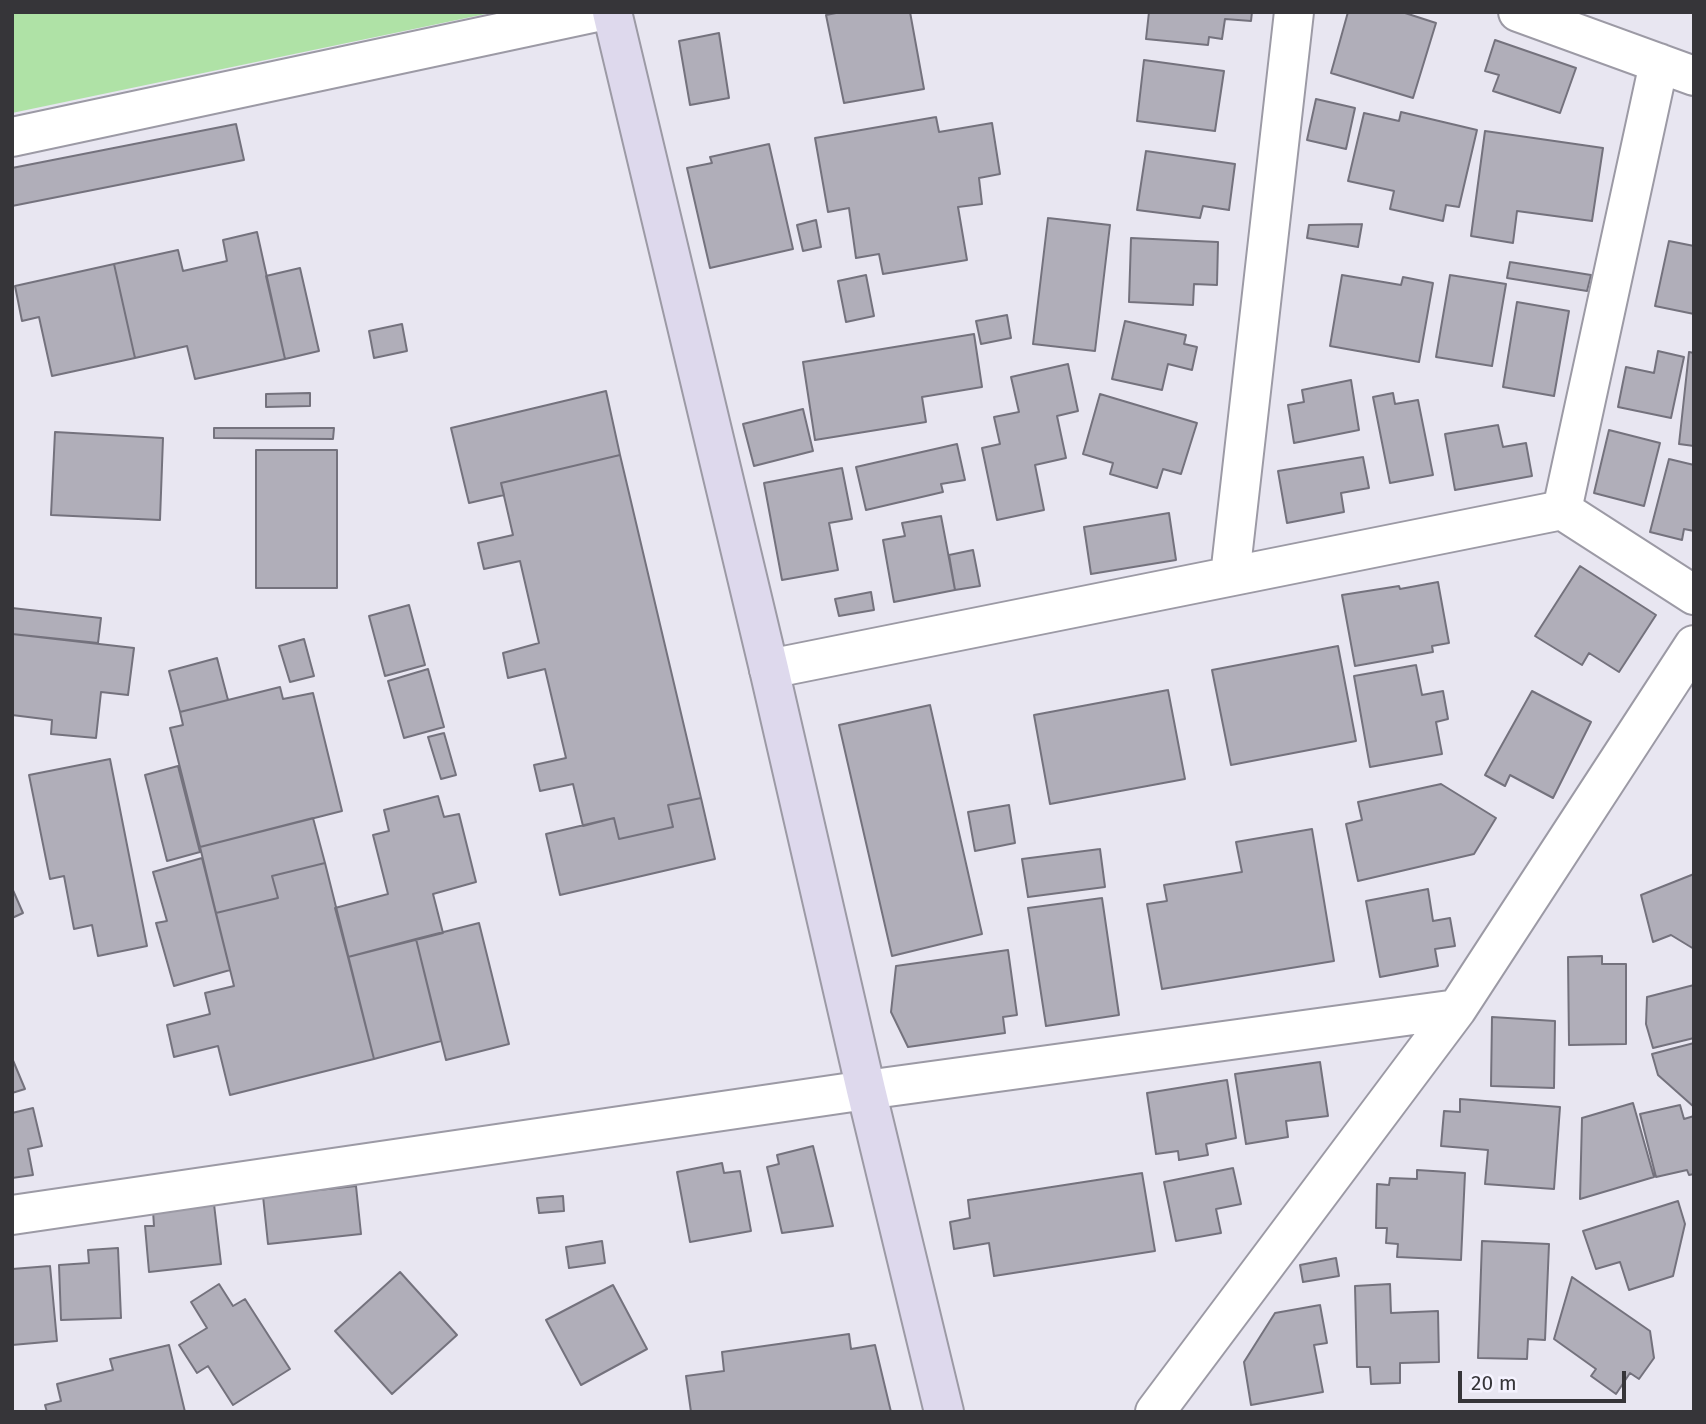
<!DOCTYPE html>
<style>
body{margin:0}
#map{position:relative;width:1706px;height:1424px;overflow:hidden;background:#e8e6f1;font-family:"Fira Sans",sans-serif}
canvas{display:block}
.frame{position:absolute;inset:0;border:14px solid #363539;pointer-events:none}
.scale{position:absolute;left:1458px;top:1371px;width:168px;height:32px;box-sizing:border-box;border:4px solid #363539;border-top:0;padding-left:9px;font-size:21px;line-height:24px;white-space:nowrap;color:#363539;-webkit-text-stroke:5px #f5f3ff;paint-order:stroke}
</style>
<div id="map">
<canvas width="1706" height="1424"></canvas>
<div class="frame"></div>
<div class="scale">20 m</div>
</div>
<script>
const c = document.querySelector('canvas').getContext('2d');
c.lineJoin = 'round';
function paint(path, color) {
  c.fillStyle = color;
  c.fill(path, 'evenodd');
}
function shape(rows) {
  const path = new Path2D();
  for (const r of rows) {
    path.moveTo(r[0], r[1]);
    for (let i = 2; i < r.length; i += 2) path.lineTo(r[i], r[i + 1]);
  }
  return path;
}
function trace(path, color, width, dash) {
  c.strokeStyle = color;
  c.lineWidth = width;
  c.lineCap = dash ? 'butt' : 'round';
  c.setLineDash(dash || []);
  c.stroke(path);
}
paint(shape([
 [12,12,495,12,12,113]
]), '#afe2a6');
const building = shape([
 [841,12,910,12,924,89,844,103,826,15,841,12],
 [1149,12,1252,12,1251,21,1225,19,1222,39,1209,37,1208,45,1146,39,1149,12],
 [1348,12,1402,12,1436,23,1413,98,1331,73,1348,12],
 [719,33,729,98,690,105,679,41,719,33],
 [1495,40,1576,68,1560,113,1493,91,1499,75,1485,71,1495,40],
 [1144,60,1224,71,1215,131,1137,121,1144,60],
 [1316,99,1355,108,1346,149,1307,140,1316,99],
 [1401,112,1477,130,1459,207,1446,205,1443,221,1390,209,1394,191,1348,181,1364,113,1399,121,1401,112],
 [936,117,939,132,992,123,1000,174,979,178,982,204,958,207,967,260,883,274,879,254,856,258,849,208,828,212,815,138,936,117],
 [236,124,244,160,12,206,12,168,236,124],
 [1485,131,1603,148,1592,221,1517,211,1513,243,1471,236,1485,131],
 [769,144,793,249,710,268,687,168,712,163,710,157,769,144],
 [1146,151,1235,164,1229,210,1203,206,1200,218,1137,210,1146,151],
 [1048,218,1110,225,1095,351,1033,344,1048,218],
 [816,220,821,247,803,251,797,225,816,220],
 [1362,224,1358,247,1307,238,1309,225,1362,224],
 [257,232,285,359,195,379,187,346,135,358,114,264,178,250,183,271,227,261,223,240,257,232],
 [1131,238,1218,242,1217,285,1194,284,1193,305,1129,302,1131,238],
 [1669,241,1694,246,1694,314,1655,306,1669,241],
 [1510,262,1591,275,1587,291,1507,278,1510,262],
 [114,264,135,358,52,376,39,317,22,321,15,286,114,264],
 [300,268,319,351,285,359,266,276,300,268],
 [866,275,874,316,846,322,838,281,866,275],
 [1342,275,1401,285,1403,277,1433,283,1419,362,1330,346,1342,275],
 [1450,275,1506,284,1492,366,1436,357,1450,275],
 [1517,302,1569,311,1554,396,1503,387,1517,302],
 [1007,315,1011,338,981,344,976,321,1007,315],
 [1125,321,1186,335,1184,344,1197,347,1192,370,1168,364,1162,390,1112,379,1125,321],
 [402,324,407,351,374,358,369,331,402,324],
 [974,334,982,387,922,397,926,422,815,440,803,362,974,334],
 [1658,351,1684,357,1671,418,1618,407,1626,367,1654,373,1658,351],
 [1689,352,1694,353,1694,446,1679,444,1689,352],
 [1068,364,1078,411,1057,416,1066,458,1035,465,1044,510,997,520,982,448,1000,444,994,417,1019,412,1011,377,1068,364],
 [1351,380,1359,430,1294,443,1288,405,1304,402,1302,390,1351,380],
 [606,391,620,455,501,483,504,495,469,503,451,428,606,391],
 [310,393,310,406,266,407,266,394,310,393],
 [1393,393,1395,404,1418,400,1433,475,1390,483,1373,397,1393,393],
 [1100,394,1197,423,1181,474,1163,469,1157,488,1110,474,1113,463,1083,454,1100,394],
 [803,409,813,451,754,466,743,424,803,409],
 [1498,425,1503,447,1526,443,1532,476,1455,490,1445,434,1498,425],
 [214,428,334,428,333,439,214,438,214,428],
 [1609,430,1660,443,1644,506,1594,493,1609,430],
 [55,432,163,438,160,520,51,515,55,432],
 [957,444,965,480,941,484,943,492,866,510,856,467,957,444],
 [256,450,337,450,337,588,256,588,256,450],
 [620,455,701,798,668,805,673,827,619,839,614,818,583,826,573,784,540,791,534,765,566,758,545,669,508,678,503,653,539,643,520,561,484,569,478,543,513,535,501,483,620,455],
 [1363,457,1369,488,1341,493,1344,512,1287,523,1278,471,1363,457],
 [1669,459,1694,465,1694,531,1684,529,1682,540,1650,532,1669,459],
 [842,468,852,519,829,523,838,570,782,580,764,483,842,468],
 [1169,513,1176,560,1091,574,1084,527,1169,513],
 [941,516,955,590,894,602,883,540,905,536,902,523,941,516],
 [973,550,980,586,955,590,949,555,973,550],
 [1580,566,1656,615,1619,672,1589,653,1582,665,1535,636,1580,566],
 [1438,582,1449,643,1432,646,1433,652,1355,666,1342,595,1399,586,1400,589,1438,582],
 [871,592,874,610,839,616,835,599,871,592],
 [409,605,425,665,385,676,369,616,409,605],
 [12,608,101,618,98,643,12,634,12,608],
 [12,634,134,648,128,695,101,692,96,738,51,734,52,720,12,715,12,634],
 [304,639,314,676,290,682,279,646,304,639],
 [1338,646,1356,741,1231,765,1212,670,1338,646],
 [217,658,228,700,180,712,169,671,217,658],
 [1416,665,1422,695,1443,691,1448,719,1436,722,1442,754,1370,767,1354,676,1416,665],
 [428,669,444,727,404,738,388,681,428,669],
 [280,687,283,699,313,693,342,811,200,847,170,728,183,725,180,712,280,687],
 [1168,690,1185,779,1050,804,1034,715,1168,690],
 [1532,691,1591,722,1553,798,1510,775,1505,786,1485,775,1532,691],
 [930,705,982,934,892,956,839,725,930,705],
 [444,733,456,775,441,779,428,737,444,733],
 [110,759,147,946,98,956,92,925,74,929,64,876,50,879,29,775,110,759],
 [178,766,200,852,167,861,145,775,178,766],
 [1441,784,1496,818,1474,854,1358,881,1346,824,1362,820,1358,802,1441,784],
 [438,796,444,817,459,814,476,882,433,894,443,933,348,957,335,908,388,894,373,835,389,831,384,810,438,796],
 [701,798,715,859,560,895,546,834,614,818,619,839,673,827,668,805,701,798],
 [1009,805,1015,843,975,851,968,812,1009,805],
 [313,818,325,863,272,876,278,898,216,913,200,847,313,818],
 [1312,829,1334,961,1162,989,1147,904,1167,901,1164,885,1242,872,1236,842,1312,829],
 [1100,849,1105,887,1028,897,1022,859,1100,849],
 [202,858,230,970,174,986,156,923,167,921,153,872,202,858],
 [325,863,374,1059,230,1095,218,1046,174,1057,167,1025,210,1014,205,993,234,986,216,913,278,898,272,876,325,863],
 [1694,874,1694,949,1671,935,1653,942,1641,895,1694,874],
 [12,888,23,913,12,918,12,888],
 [1428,889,1433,921,1450,918,1455,946,1435,949,1438,966,1380,977,1366,901,1428,889],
 [1102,898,1119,1015,1046,1026,1028,908,1102,898],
 [479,923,509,1044,446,1060,416,939,479,923],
 [416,939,441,1041,374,1059,348,957,416,939],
 [1008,950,1017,1015,1003,1017,1005,1033,908,1047,891,1012,896,966,1008,950],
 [1602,956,1602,964,1626,964,1626,1044,1569,1045,1568,957,1602,956],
 [1694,985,1694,1038,1653,1048,1646,1024,1647,997,1694,985],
 [1492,1017,1555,1021,1554,1088,1491,1086,1492,1017],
 [1694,1043,1694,1107,1658,1075,1652,1054,1694,1043],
 [12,1058,25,1089,12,1093,12,1058],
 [1320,1062,1328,1116,1286,1121,1288,1137,1246,1144,1235,1074,1320,1062],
 [1227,1080,1236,1138,1206,1144,1208,1155,1179,1160,1178,1151,1156,1154,1147,1093,1227,1080],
 [1460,1099,1560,1107,1554,1189,1485,1184,1488,1150,1441,1146,1444,1111,1460,1112,1460,1099],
 [1633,1103,1654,1177,1580,1199,1582,1118,1633,1103],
 [1680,1105,1684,1119,1694,1116,1694,1174,1689,1175,1687,1170,1656,1177,1640,1114,1680,1105],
 [33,1108,42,1146,28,1149,33,1175,12,1178,12,1113,33,1108],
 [813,1146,833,1226,782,1233,767,1167,779,1164,777,1155,813,1146],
 [722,1163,724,1173,740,1171,751,1231,690,1242,677,1172,722,1163],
 [1233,1168,1241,1204,1216,1209,1221,1233,1176,1241,1164,1182,1233,1168],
 [1417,1170,1465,1173,1461,1260,1397,1257,1398,1244,1386,1243,1387,1228,1376,1228,1377,1184,1389,1185,1390,1178,1417,1179,1417,1170],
 [1142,1173,1155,1251,994,1276,989,1243,954,1249,950,1222,970,1218,968,1200,1142,1173],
 [356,1186,361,1234,268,1244,263,1196,356,1186],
 [563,1196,564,1211,539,1213,537,1198,563,1196],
 [1678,1201,1685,1224,1673,1276,1629,1290,1620,1262,1596,1269,1583,1231,1678,1201],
 [214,1204,221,1264,149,1272,145,1226,154,1226,153,1211,214,1204],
 [602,1241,605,1263,569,1268,566,1247,602,1241],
 [1482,1241,1549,1244,1545,1340,1528,1339,1527,1359,1478,1358,1482,1241],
 [118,1248,121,1318,61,1320,59,1265,89,1263,88,1250,118,1248],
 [1336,1258,1339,1276,1303,1282,1300,1265,1336,1258],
 [50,1266,57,1341,12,1345,12,1269,50,1266],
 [400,1272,457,1335,392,1394,335,1331,400,1272],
 [1572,1277,1650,1331,1654,1358,1639,1379,1630,1373,1616,1394,1591,1376,1596,1369,1554,1339,1572,1277],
 [219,1284,233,1306,245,1299,290,1369,233,1405,208,1366,197,1373,179,1345,207,1328,191,1302,219,1284],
 [1390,1284,1391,1313,1438,1311,1439,1362,1400,1363,1400,1383,1371,1384,1370,1367,1357,1367,1355,1286,1390,1284],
 [613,1285,647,1349,581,1385,546,1320,613,1285],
 [1320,1305,1327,1343,1314,1345,1323,1392,1251,1405,1244,1362,1275,1313,1320,1305],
 [849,1334,851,1349,875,1345,891,1412,691,1412,686,1376,724,1371,722,1352,849,1334],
 [169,1345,185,1412,47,1412,45,1405,61,1401,57,1384,113,1370,110,1359,169,1345]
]);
paint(building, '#b0aeb9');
trace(building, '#74727d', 2);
const street = shape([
 [1518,12,1694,76],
 [12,137,597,12],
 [1562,510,1659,63],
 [1230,576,1294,12],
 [769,669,1562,510,1694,595],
 [12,1215,866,1090,1457,1009],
 [1155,1412,1457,1009,1694,645]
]);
const secondary = shape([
 [612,12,769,669,866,1090,944,1412]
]);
trace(street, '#9c9aa5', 42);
trace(secondary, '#9c9aa5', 42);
trace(street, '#fff', 38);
trace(secondary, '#ded9ed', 38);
</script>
